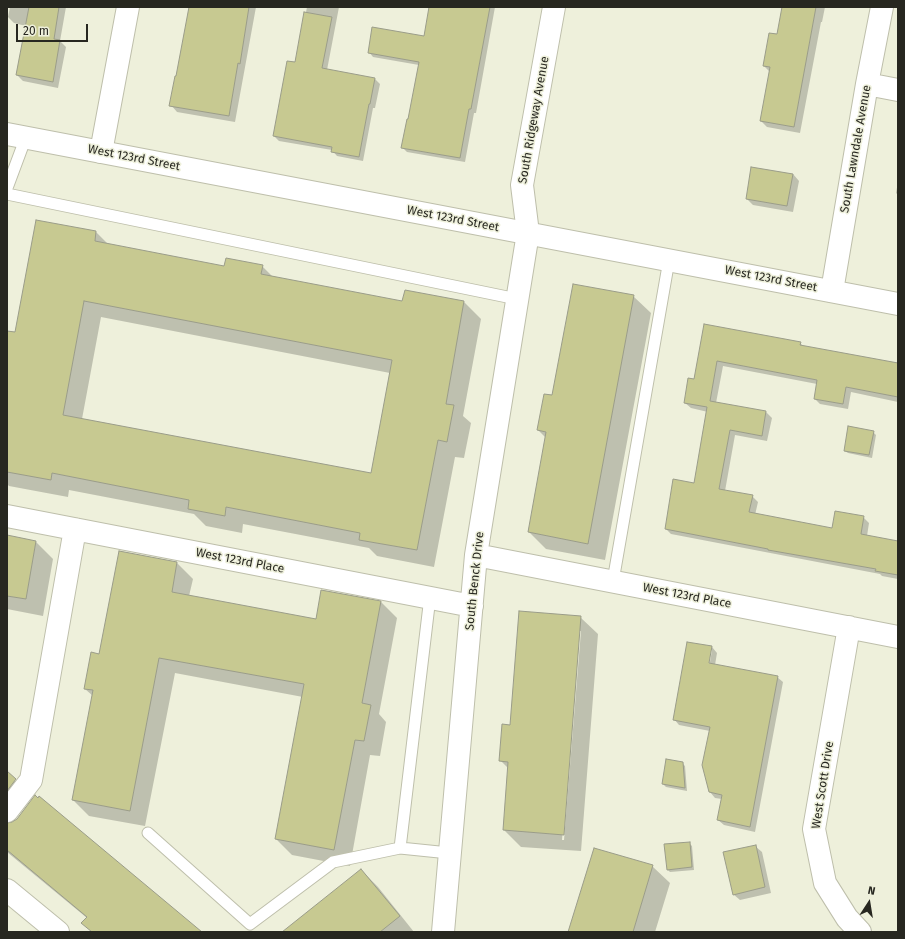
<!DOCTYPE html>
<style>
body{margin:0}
#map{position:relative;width:905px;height:939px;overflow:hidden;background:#eef0db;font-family:"Fira Sans",sans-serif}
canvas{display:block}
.frame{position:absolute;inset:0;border:8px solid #272720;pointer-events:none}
.north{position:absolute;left:849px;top:883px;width:40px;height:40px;-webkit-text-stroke:3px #eef0db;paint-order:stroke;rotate:12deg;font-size:11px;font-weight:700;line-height:16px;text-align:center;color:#272720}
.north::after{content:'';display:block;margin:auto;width:14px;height:18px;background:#272720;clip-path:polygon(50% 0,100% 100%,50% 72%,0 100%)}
.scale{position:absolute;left:16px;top:24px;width:72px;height:18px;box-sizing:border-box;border:2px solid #272720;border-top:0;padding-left:5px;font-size:12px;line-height:14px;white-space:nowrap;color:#272720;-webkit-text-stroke:3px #eef0db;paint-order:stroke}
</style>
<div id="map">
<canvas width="905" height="939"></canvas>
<div class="frame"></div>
<div class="north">N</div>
<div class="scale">20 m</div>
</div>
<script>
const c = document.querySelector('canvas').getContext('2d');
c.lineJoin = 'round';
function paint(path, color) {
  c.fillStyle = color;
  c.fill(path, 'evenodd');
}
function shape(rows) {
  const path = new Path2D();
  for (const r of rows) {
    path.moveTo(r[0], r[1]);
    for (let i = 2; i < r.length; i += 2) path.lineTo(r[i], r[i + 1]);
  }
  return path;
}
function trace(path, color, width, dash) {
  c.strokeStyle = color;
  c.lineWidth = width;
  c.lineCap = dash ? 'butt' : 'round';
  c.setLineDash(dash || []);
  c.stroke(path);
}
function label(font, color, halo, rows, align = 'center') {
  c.font = font + ' "Fira Sans",sans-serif';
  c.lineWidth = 3;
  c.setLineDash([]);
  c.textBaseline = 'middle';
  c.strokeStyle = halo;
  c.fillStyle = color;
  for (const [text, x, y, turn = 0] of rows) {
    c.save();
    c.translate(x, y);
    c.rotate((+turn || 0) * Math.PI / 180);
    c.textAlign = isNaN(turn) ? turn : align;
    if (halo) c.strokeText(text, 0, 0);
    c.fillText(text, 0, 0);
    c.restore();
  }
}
paint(shape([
 [10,7,66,7,60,41,66,47,58,88,23,81,17,75,26,26,14,23,8,17],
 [190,7,256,7,235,122,177,112,171,105,177,78],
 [307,7,339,7,327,70,375,79,380,84,375,108,373,108,363,161,337,156,332,150,279,141,274,136,296,64],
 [430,7,495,7,476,113,474,113,465,162,407,152,402,147,409,120,419,65,373,57,369,52,425,37],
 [783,7,825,7,822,22,821,22,800,133,767,127,761,121,770,72,764,66,778,36],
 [793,174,799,181,793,212,753,205,747,199],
 [898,182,898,195,896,193],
 [37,221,96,232,109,245,225,267,262,266,274,278,403,302,405,291,464,302,481,319,463,416,471,423,464,458,455,457,434,567,377,556,369,548,243,524,242,533,206,526,194,514,69,490,68,497,9,486,7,484,7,335,16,334],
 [101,317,390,373,372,474,82,419],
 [633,296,651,313,605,560,546,549,529,532,546,438,538,430,553,397],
 [705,326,800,343,804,347,898,364,898,402,851,392,848,409,820,404,815,399,817,384,723,366,716,403,766,412,772,418,767,441,735,435,725,491,752,496,758,502,755,515,833,529,863,517,869,523,867,536,898,542,898,579,882,576,880,574,671,534,666,529,695,484,708,412,691,408,685,403,695,381],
 [873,432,876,435,872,458,848,453,845,451],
 [7,536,36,542,53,559,43,616,7,609],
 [177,563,193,579,189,596,317,620,381,602,397,618,379,714,386,722,380,756,370,755,350,866,292,855,276,839,303,697,175,673,145,826,89,816,73,800,93,696,85,689,100,655],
 [580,617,598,634,581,851,521,847,504,830,509,769,500,760,511,726],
 [579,631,581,631,564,840,562,840],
 [712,647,717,653,715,665,777,677,783,682,755,832,724,825,718,820,722,799,715,798,710,792,710,731,679,725,674,719],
 [710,650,712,650,709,668,707,668],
 [682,763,685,766,687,791,666,787,663,784],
 [7,773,32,797,13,822,15,823,38,799,200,932,92,932,87,918,7,852],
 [689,843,692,846,694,870,670,872,667,869],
 [755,846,762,852,771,893,740,900,733,894],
 [652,866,670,883,655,932,569,932],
 [361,870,378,887,414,932,284,932]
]), '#0003');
const building = shape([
 [29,7,59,7,54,39,60,40,53,82,16,75,29,7],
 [189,7,249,7,240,64,238,63,229,116,169,106,175,76,176,76,189,7],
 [429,7,490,7,471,109,469,109,460,158,401,148,407,119,408,119,419,62,368,53,372,27,424,36,429,7],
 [782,7,816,7,794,127,760,121,770,67,763,66,769,33,777,34,782,7],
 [304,12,332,17,322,68,375,78,370,104,369,104,359,157,331,152,332,147,273,136,287,61,295,62,304,12],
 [751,167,793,174,787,206,746,199,751,167],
 [36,220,96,231,95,241,224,266,226,258,263,265,261,274,402,301,405,290,464,301,446,404,454,405,447,442,438,440,417,550,359,540,360,533,226,507,225,516,188,509,189,500,52,473,51,480,7,472,7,331,15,332,36,220],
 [84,301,392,360,371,473,63,415,84,301],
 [573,284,634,295,588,544,528,532,546,432,537,430,544,394,552,395,573,284],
 [704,324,801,342,800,345,898,363,898,397,846,387,843,404,814,399,817,380,717,361,710,401,766,411,762,436,730,430,719,489,753,495,749,512,832,528,835,511,864,516,861,534,898,541,898,575,875,571,876,569,768,550,768,549,665,529,673,479,694,483,707,407,684,403,688,378,694,379,704,324],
 [848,426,874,431,869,455,844,451,848,426],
 [7,535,36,541,26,599,7,596,7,535],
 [119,551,177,562,172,592,316,619,321,590,381,601,362,703,371,705,364,741,355,740,334,850,275,839,304,684,159,658,130,811,72,800,93,690,84,689,91,652,99,654,119,551],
 [519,611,581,616,564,835,503,830,508,762,499,761,502,724,510,725,519,611],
 [687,642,712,646,709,663,778,676,750,827,717,820,722,795,709,792,702,765,710,727,673,720,687,642],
 [666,759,683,762,685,788,662,784,666,759],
 [7,771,16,779,7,791,7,771],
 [35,795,38,798,39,796,202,932,92,932,81,923,87,917,7,850,7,823,12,822,17,819,35,795],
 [690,842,692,867,667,870,664,844,690,842],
 [756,845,765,887,733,895,723,852,756,845],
 [594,848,653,865,633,932,568,932,594,848],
 [361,869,400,916,380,932,282,932,361,869]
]);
paint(building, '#c7c991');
trace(building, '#9a9c89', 1);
const lane = shape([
 [7,188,26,137],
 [7,194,517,299],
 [613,581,669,260],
 [148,833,250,924,333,862,400,848,449,853],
 [400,848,430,597]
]);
const street = shape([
 [867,84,898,90],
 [101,152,128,7],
 [832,291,867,84,882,7],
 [7,516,472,606],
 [476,555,898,637],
 [849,627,814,829,825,883,847,918,860,932],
 [7,811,31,780,75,529],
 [7,890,58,932],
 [443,932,476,555,528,233,522,185,554,7]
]);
const secondary = shape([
 [7,134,898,304]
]);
trace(lane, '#bebfab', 13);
trace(street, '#bebfab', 24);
trace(secondary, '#bebfab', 24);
trace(lane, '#fff', 11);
trace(street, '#fff', 22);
trace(secondary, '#fff', 22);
label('12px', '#272720', '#eef0db', [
 ["South Ridgeway Avenue",534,120,-80],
 ["South Lawndale Avenue",856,149,-80],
 ["West 123rd Street",134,158,11],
 ["West 123rd Street",453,219,11],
 ["West 123rd Street",771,279,11],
 ["West 123rd Place",240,561,11],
 ["South Benck Drive",475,581,-84],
 ["West 123rd Place",687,596,11],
 ["West Scott Drive",823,785,-81]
]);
</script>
